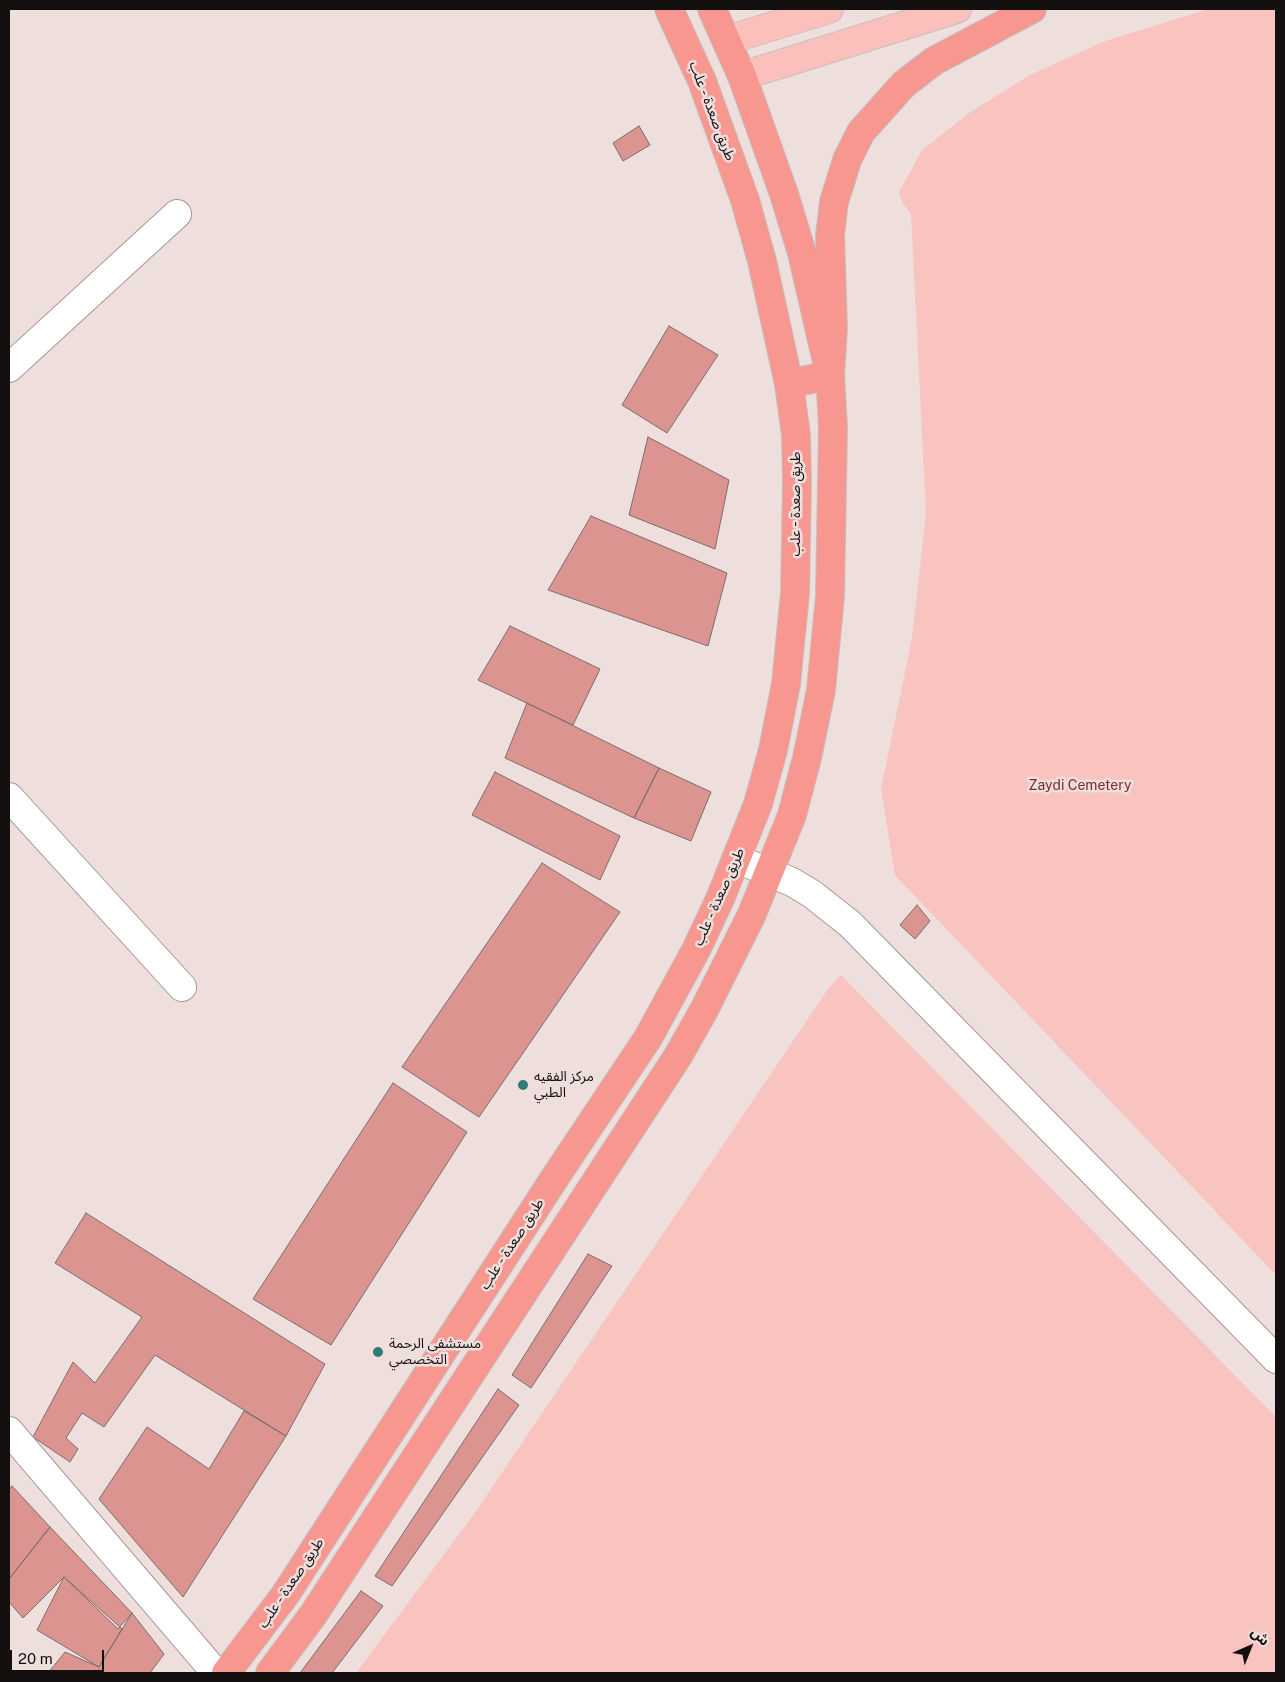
<!DOCTYPE html>
<meta charset="utf-8">
<style>
body{margin:0}
#map{position:relative;width:1285px;height:1682px;overflow:hidden;background:#eedfdd;font-family:"Public Sans","Noto Sans Arabic",sans-serif}
canvas{display:block}
.frame{position:absolute;inset:0;border:10px solid #151010;pointer-events:none}
.north{position:absolute;left:1225px;top:1622px;width:50px;height:50px;-webkit-text-stroke:4px #eedfdd;paint-order:stroke;rotate:44deg;font-size:14px;font-weight:700;line-height:20px;text-align:center;color:#151010}
.north::after{content:'';display:block;margin:auto;width:18px;height:22px;background:#151010;clip-path:polygon(50% 0,100% 100%,50% 72%,0 100%)}
.scale{position:absolute;left:10px;top:1650px;width:94px;height:22px;box-sizing:border-box;border:2px solid #151010;border-top:0;padding-left:6px;font-size:15px;line-height:18px;white-space:nowrap;color:#151010;-webkit-text-stroke:4px #eedfdd;paint-order:stroke}
</style>
<div id="map">
<canvas width="1285" height="1682"></canvas>
<div class="frame"></div>
<div class="north">ش</div>
<div class="scale">20 m</div>
</div>
<script>
const c = document.querySelector('canvas').getContext('2d');
c.lineJoin = 'round';
function paint(path, color) {
  c.fillStyle = color;
  c.fill(path, 'evenodd');
}
function shape(rows) {
  const path = new Path2D();
  for (const r of rows) {
    path.moveTo(r[0], r[1]);
    for (let i = 2; i < r.length; i += 2) path.lineTo(r[i], r[i + 1]);
  }
  return path;
}
function trace(path, color, width, dash) {
  c.strokeStyle = color;
  c.lineWidth = width;
  c.lineCap = dash ? 'butt' : 'round';
  c.setLineDash(dash || []);
  c.stroke(path);
}
function label(font, color, halo, rows, align = 'center') {
  c.font = font + ' "Public Sans","Noto Sans Arabic",sans-serif';
  c.lineWidth = 5;
  c.setLineDash([]);
  c.textBaseline = 'middle';
  c.strokeStyle = halo;
  c.fillStyle = color;
  for (const [text, x, y, turn = 0] of rows) {
    c.save();
    c.translate(x, y);
    c.rotate((+turn || 0) * Math.PI / 180);
    c.textAlign = isNaN(turn) ? turn : align;
    if (halo) c.strokeText(text, 0, 0);
    c.fillText(text, 0, 0);
    c.restore();
  }
}
paint(shape([
 [1209,9,1276,9,1276,1275,895,875,881,789,912,638,926,513,911,213,903,204,899,192,922,150,969,113,1030,75,1105,41],
 [841,975,1276,1417,1276,1673,356,1673,474,1514,828,989]
]), '#f9c3bf');
const building = shape([
 [639,126,650,145,623,161,613,143,639,126],
 [669,326,718,355,667,433,622,405,669,326],
 [648,437,729,480,715,549,629,515,648,437],
 [591,516,727,573,708,646,548,590,591,516],
 [510,626,600,669,573,725,478,680,510,626],
 [527,703,659,768,634,818,505,758,527,703],
 [659,768,711,792,691,841,634,818,659,768],
 [495,772,620,836,600,880,472,815,495,772],
 [542,863,620,912,479,1117,402,1067,542,863],
 [917,905,930,921,915,939,900,925,917,905],
 [393,1083,467,1132,331,1345,253,1299,393,1083],
 [86,1213,325,1364,286,1436,155,1355,104,1427,82,1413,66,1438,78,1449,70,1462,33,1437,73,1362,95,1383,142,1317,55,1263,86,1213],
 [588,1254,612,1266,531,1388,512,1375,588,1254],
 [498,1389,519,1405,392,1586,375,1576,498,1389],
 [244,1411,286,1436,183,1597,99,1499,147,1427,209,1469,244,1411],
 [12,1486,50,1527,9,1579,9,1490,12,1486],
 [50,1527,132,1613,118,1629,64,1577,23,1618,9,1602,9,1579,50,1527],
 [64,1577,122,1629,99,1667,37,1630,64,1577],
 [361,1591,383,1606,332,1673,300,1673,361,1591],
 [132,1613,164,1654,150,1673,48,1673,65,1652,99,1667,132,1613]
]);
paint(building, '#db948f');
trace(building, '#7a6d6c', 1);
const minor = shape([
 [9,368,177,214],
 [9,797,182,987],
 [737,859,792,882,812,894,850,924,1276,1359],
 [9,1431,216,1673]
]);
const major = shape([
 [727,40,829,9],
 [742,76,957,9]
]);
const highway = shape([
 [789,384,830,375,833,329,830,235,834,202,847,160,861,132,904,84,934,61,1032,9],
 [226,1673,285,1595,554,1179,648,1038,696,950,720,899,758,804,773,750,786,684,795,593,797,483,796,435,789,384,762,261,745,200,702,81,669,9],
 [270,1673,313,1615,678,1056,704,1010,752,914,792,815,807,758,821,690,830,596,833,427,830,375,802,253,784,194,742,76,712,9]
]);
trace(minor, '#a69897', 30);
trace(major, '#c2c1c1', 30);
trace(highway, '#c2c1c1', 30);
trace(minor, '#fff', 28);
trace(major, '#fbc0bc', 28);
trace(highway, '#f89690', 28);
for (const [x, y, r, color] of [
 [523,1085,6,"#317a78"],
 [378,1352,6,"#317a78"]
]) {
  const dot = new Path2D();
  dot.arc(x, y, r, 0, 2 * Math.PI);
  c.fillStyle = color;
  c.fill(dot);
  trace(dot, '#eedfdd', 2);
}
label('14px', '#151010', '#eedfdd', [
 ["طريق صعدة - علب",712,111,69],
 ["طريق صعدة - علب",796,504,-90],
 ["طريق صعدة - علب",719,897,-66],
 ["طريق صعدة - علب",512,1244,-57],
 ["طريق صعدة - علب",291,1583,-56]
]);
label('14px', '#7f2a2a', '#eedfdd', [
 ["Zaydi Cemetery",1080,786]
]);
label('14px', '#151010', '#eedfdd', [
 ["مركز الفقيه",534,1077],
 ["الطبي",534,1093],
 ["مستشفى الرحمة",389,1344],
 ["التخصصي",389,1360]
], 'left');
</script>
